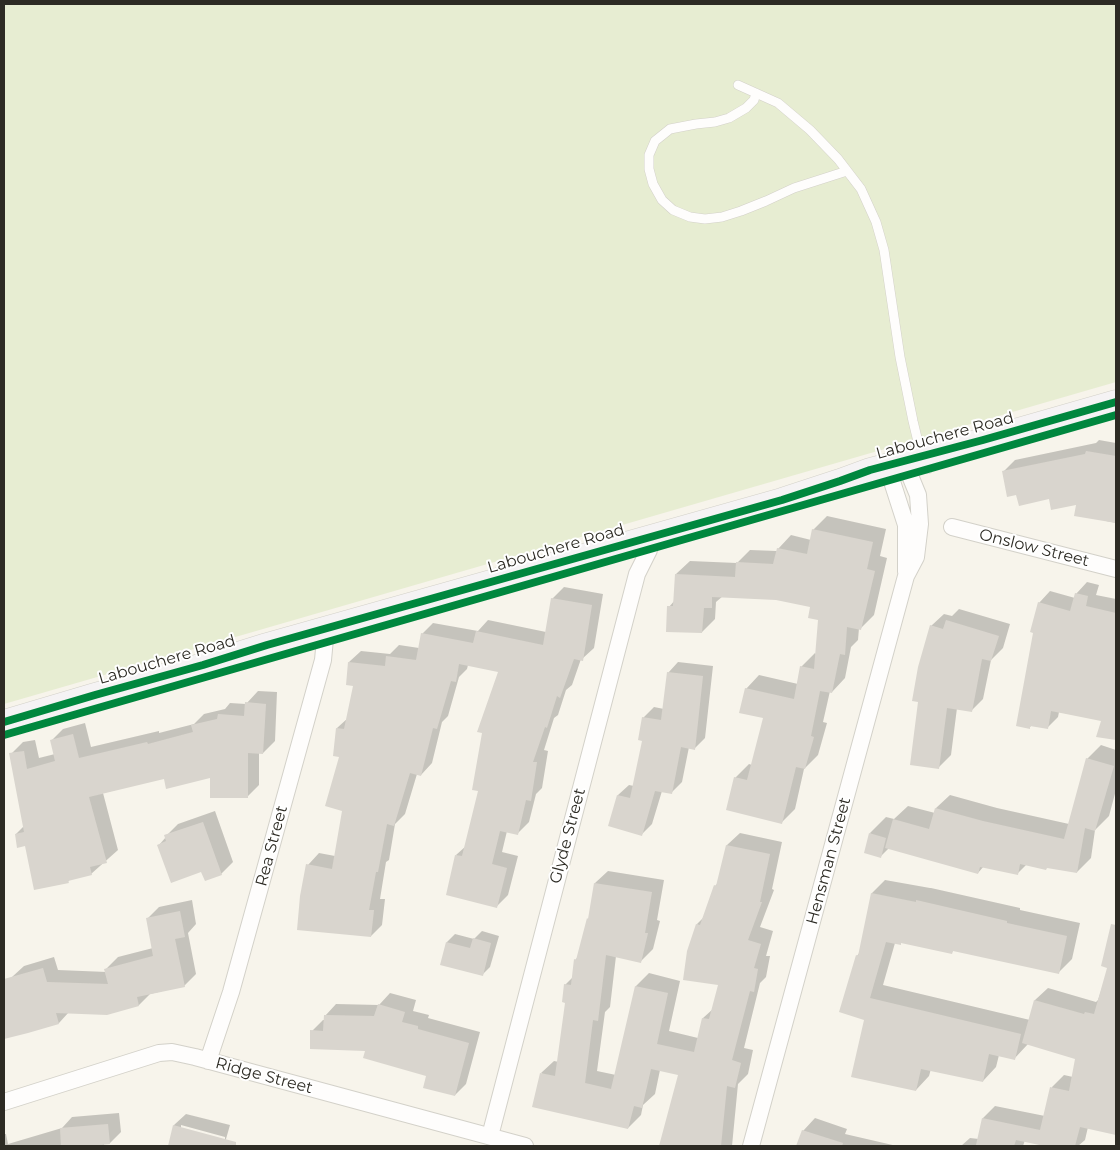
<!DOCTYPE html>
<style>
body{margin:0}
#map{position:relative;width:1120px;height:1150px;overflow:hidden;background:#f7f4eb;font-family:Montserrat,sans-serif}
canvas{display:block}
.frame{position:absolute;inset:0;border:5px solid #2d2b24;pointer-events:none}
</style>
<div id="map">
<canvas width="1120" height="1150"></canvas>
<div class="frame"></div>
</div>
<script>
const c = document.querySelector('canvas').getContext('2d');
c.lineJoin = 'round';
function paint(path, color) {
  c.fillStyle = color;
  c.fill(path, 'evenodd');
}
function shape(rows) {
  const path = new Path2D();
  for (const r of rows) {
    path.moveTo(r[0], r[1]);
    for (let i = 2; i < r.length; i += 2) path.lineTo(r[i], r[i + 1]);
  }
  return path;
}
function trace(path, color, width, dash) {
  c.strokeStyle = color;
  c.lineWidth = width;
  c.lineCap = dash ? 'butt' : 'round';
  c.setLineDash(dash || []);
  c.stroke(path);
}
function label(font, color, halo, rows, align = 'center') {
  c.font = font + ' Montserrat,sans-serif';
  c.lineWidth = 4;
  c.setLineDash([]);
  c.textBaseline = 'middle';
  c.strokeStyle = halo;
  c.fillStyle = color;
  for (const [text, x, y, turn = 0] of rows) {
    c.save();
    c.translate(x, y);
    c.rotate((+turn || 0) * Math.PI / 180);
    c.textAlign = isNaN(turn) ? turn : align;
    if (halo) c.strokeText(text, 0, 0);
    c.fillText(text, 0, 0);
    c.restore();
  }
}
paint(shape([
 [4,4,1116,4,1116,382,4,704]
]), '#e7edd2');
paint(shape([
 [1099,440,1116,443,1116,523,1106,521,1078,504,1050,498,1017,493,1003,472,1015,460,1096,443],
 [827,516,886,529,880,556,887,558,874,615,861,628,859,628,858,640,851,647,845,678,832,692,830,691,823,722,827,723,818,755,804,769,795,809,782,822,735,778,749,764,752,765,765,717,746,689,759,675,798,684,801,667,815,653,816,654,819,619,812,606,776,598,723,596,716,602,715,619,702,632,669,607,675,600,676,574,690,561,737,563,750,550,777,551,778,549,791,535,811,540,813,530],
 [1087,582,1099,585,1096,595,1116,599,1116,739,1098,736,1102,720,1059,712,1058,717,1047,728,1032,725,1029,728,1039,603,1050,591,1075,598,1076,594],
 [564,587,603,594,594,648,582,659,581,659,572,685,566,690,558,715,554,718,544,750,548,751,542,788,536,794,529,822,517,834,507,831,502,852,518,856,508,895,497,906,456,855,466,846,479,790,499,671,468,665,467,669,459,677,448,716,442,722,432,763,421,775,417,774,405,814,395,824,389,860,386,862,380,899,385,899,382,925,371,936,308,865,319,853,335,856,344,810,341,756,337,728,348,718,354,684,349,662,361,651,390,654,399,645,419,648,422,634,433,623,478,631,488,620,546,632,552,599],
 [959,609,1010,624,1003,648,991,660,983,699,971,711,957,708,951,755,939,767,931,626,944,614,952,616],
 [678,662,713,666,705,738,695,748,689,747,682,782,671,793,662,791,652,824,642,834,610,825,618,795,629,785,634,786,643,740,643,718,654,707,664,709,668,673],
 [258,691,277,692,275,741,263,753,259,753,259,785,247,797,211,776,164,778,103,793,118,850,91,874,70,879,68,882,16,834,24,826,11,754,23,742,35,740,39,758,55,754,51,741,63,729,85,723,91,747,159,731,159,733,194,724,204,714,225,709,230,703,246,704],
 [1101,745,1116,750,1116,790,1109,816,1095,830,1091,858,1077,872,1027,864,1017,874,984,866,978,873,889,848,880,857,870,833,886,817,894,819,908,806,935,813,936,808,950,795,997,808,1069,824,1087,759],
 [215,811,233,862,221,874,159,845,166,837,166,836,178,824],
 [740,833,782,842,772,889,774,890,760,927,773,931,766,956,770,956,766,977,760,983,744,1048,753,1050,748,1074,738,1084,732,1146,666,1146,661,1145,679,1074,660,1070,655,1094,643,1105,641,1115,628,1128,541,1073,554,1061,559,1062,566,1001,565,985,573,977,575,960,578,957,588,919,590,917,595,883,608,871,664,880,657,920,660,921,653,949,640,962,616,956,610,1007,605,1012,597,1071,616,1075,636,986,649,973,680,981,669,1031,698,1038,703,1018,713,1009,719,984,697,924,704,917,715,886,718,883,727,845],
 [885,880,930,888,931,888,1020,908,1020,910,1080,923,1072,959,1058,973,954,950,951,953,902,942,900,944,895,943,883,985,1030,1020,1035,1000,1048,988,1096,1002,1098,1000,1109,967,1107,945,1116,936,1116,1028,1115,1033,1116,1033,1116,1134,1088,1127,1085,1140,1078,1146,1049,1146,1025,1140,1023,1146,961,1146,970,1138,979,1139,983,1118,995,1106,1045,1116,1052,1087,1064,1075,1073,1077,1077,1058,1028,1044,1014,1059,999,1055,996,1067,983,1081,931,1069,929,1076,916,1090,866,1019,857,956,860,952,872,893],
 [192,900,196,924,188,933,196,974,184,986,150,994,139,1005,69,1012,59,1023,4,1038,4,985,14,982,12,977,24,966,54,957,58,970,107,972,106,969,118,957,153,948,147,919,159,907],
 [482,931,499,936,490,967,482,975,442,964,447,942,455,934,474,939],
 [390,993,416,1000,413,1011,429,1015,428,1018,480,1032,466,1084,455,1095,428,1075,366,1050,312,1031,323,1020,325,1020,325,1016,336,1004,379,1005],
 [119,1113,121,1132,110,1143,104,1144,104,1146,4,1146,4,1134,6,1134,8,1144,62,1128,72,1117],
 [186,1114,230,1125,224,1146,169,1146,174,1125],
 [181,1125,225,1137,225,1140,181,1128],
 [815,1118,847,1129,845,1134,897,1146,798,1146,803,1131]
]), '#0003');
paint(shape([
 [1086,451,1116,456,1116,523,1074,516,1076,505,1051,510,1049,499,1019,506,1016,495,1007,497,1002,471,1085,454],
 [812,529,873,542,867,569,875,571,861,630,847,627,845,655,840,654,832,693,820,691,811,736,814,737,805,769,796,767,782,824,726,810,734,777,747,780,763,718,739,713,745,688,794,699,800,666,814,669,818,620,808,618,810,607,776,600,712,597,712,608,704,608,702,633,666,632,667,606,673,606,675,574,735,577,736,562,773,564,777,548,807,554],
 [1075,593,1088,596,1086,606,1116,613,1116,740,1096,737,1101,721,1051,711,1048,729,1030,726,1030,729,1016,726,1033,633,1030,632,1038,602,1070,611],
 [551,598,592,605,583,661,574,659,560,698,557,696,547,728,545,727,533,762,537,762,531,801,526,800,518,835,500,831,492,864,507,868,497,908,446,895,455,855,462,856,478,791,472,790,482,733,477,732,498,672,459,664,456,682,451,681,437,729,433,728,421,776,410,773,394,826,387,824,378,872,376,872,369,910,374,910,371,937,297,930,300,896,306,864,332,869,342,811,325,806,339,757,333,756,336,728,344,729,353,686,346,685,348,662,385,666,386,656,416,660,421,633,473,643,476,631,543,645],
 [946,620,999,636,991,661,982,659,972,712,947,708,939,769,910,765,918,702,912,701,918,667,930,625,943,629],
 [667,672,703,676,695,750,681,747,672,794,655,791,642,836,608,826,617,795,630,798,642,741,638,740,642,717,661,720],
 [245,702,266,704,263,754,248,753,248,798,210,798,210,778,166,789,164,779,89,797,107,863,90,867,92,875,68,881,69,883,34,890,25,846,17,848,15,834,24,832,9,753,24,751,27,769,55,761,50,740,73,734,79,758,147,742,148,744,193,732,191,725,217,719,218,714,244,716],
 [1086,758,1114,766,1095,831,1085,828,1077,873,1047,868,1046,870,1020,864,1018,875,980,867,978,874,885,848,893,819,929,829,935,808,983,821,1064,839],
 [203,822,222,875,205,881,201,872,171,883,157,845,166,841,164,835],
 [869,833,886,838,881,858,864,853],
 [726,845,770,854,760,902,762,902,748,940,761,944,754,968,758,969,754,992,750,991,732,1060,741,1063,735,1088,727,1086,721,1146,659,1146,678,1075,651,1069,642,1108,634,1106,628,1129,532,1107,540,1073,555,1076,565,1003,562,1002,564,984,571,985,574,959,576,960,587,918,588,919,594,883,652,892,645,933,648,933,641,963,606,955,598,1021,593,1020,585,1083,611,1089,635,986,668,993,657,1044,694,1052,702,1018,709,1019,718,985,683,980,687,951,696,924,700,925,714,885,716,886],
 [871,893,916,902,916,900,1007,921,1007,923,1067,936,1059,974,953,951,952,954,901,943,901,945,886,942,870,998,1021,1034,1015,1060,989,1054,983,1082,921,1069,916,1091,851,1077,864,1020,839,1012,856,955,858,956],
 [180,911,185,937,175,939,185,987,137,997,139,1006,107,1015,56,1013,59,1024,28,1033,4,1039,4,979,43,968,47,982,108,984,104,969,153,956,146,918],
 [1111,924,1116,925,1116,1135,1080,1127,1075,1146,1044,1146,1016,1140,1014,1146,984,1146,976,1145,982,1118,1040,1130,1050,1087,1069,1091,1075,1059,1022,1043,1034,1000,1084,1014,1085,1012,1094,1014,1107,968,1101,966],
 [473,938,491,943,483,976,440,965,446,942,470,948],
 [378,1004,405,1012,402,1022,418,1026,418,1029,469,1043,455,1096,423,1088,426,1076,363,1058,365,1051,310,1049,310,1030,323,1031,324,1015,374,1016],
 [108,1124,110,1144,92,1146,61,1146,60,1128],
 [173,1125,236,1142,236,1146,168,1146],
 [802,1130,843,1143,842,1146,796,1146]
]), '#d9d5ce');
const service = shape([
 [738,85,778,103,810,130,838,159,861,189,876,222,884,250,900,357,913,421,919,446,928,469],
 [756,93,754,100,746,108,729,118,715,122,696,124,670,129,655,141,649,155,649,169,653,184,662,200,673,210,690,217,705,219,722,217,741,211,766,201,794,188,847,171]
]);
const minor = shape([
 [887,466,906,525,906,572],
 [952,527,1116,569],
 [208,1061,231,992,323,660,326,628],
 [4,1102,159,1053,172,1052,195,1057,525,1146],
 [490,1136,637,574,649,550,647,538],
 [751,1146,906,576,916,557,920,524,918,495,904,461]
]);
const secondary = shape([
 [4,722,95,695,203,665,267,645,782,500,840,481,870,470,983,440,1116,402]
]);
trace(service, '#d3d1c9', 10);
trace(minor, '#d3d1c9', 18);
trace(secondary, '#d3d1c9', 25);
trace(service, '#fefdfc', 9);
trace(minor, '#fefdfc', 16);
trace(secondary, '#f5f3f4', 24);
trace(shape([
 [4,722,95,695,203,665,267,645,782,500,840,481,870,470,983,440,1116,402],
 [4,735,1116,415]
]), '#00873e', 8);
label('16px', '#2d2b24', '#fff', [
 ["Labouchere Road",945,436,-15],
 ["Onslow Street",1034,548,14],
 ["Labouchere Road",556,549,-16],
 ["Labouchere Road",167,660,-16],
 ["Glyde Street",568,836,-75],
 ["Rea Street",272,846,-75],
 ["Hensman Street",829,861,-75],
 ["Ridge Street",264,1076,15]
]);
</script>
